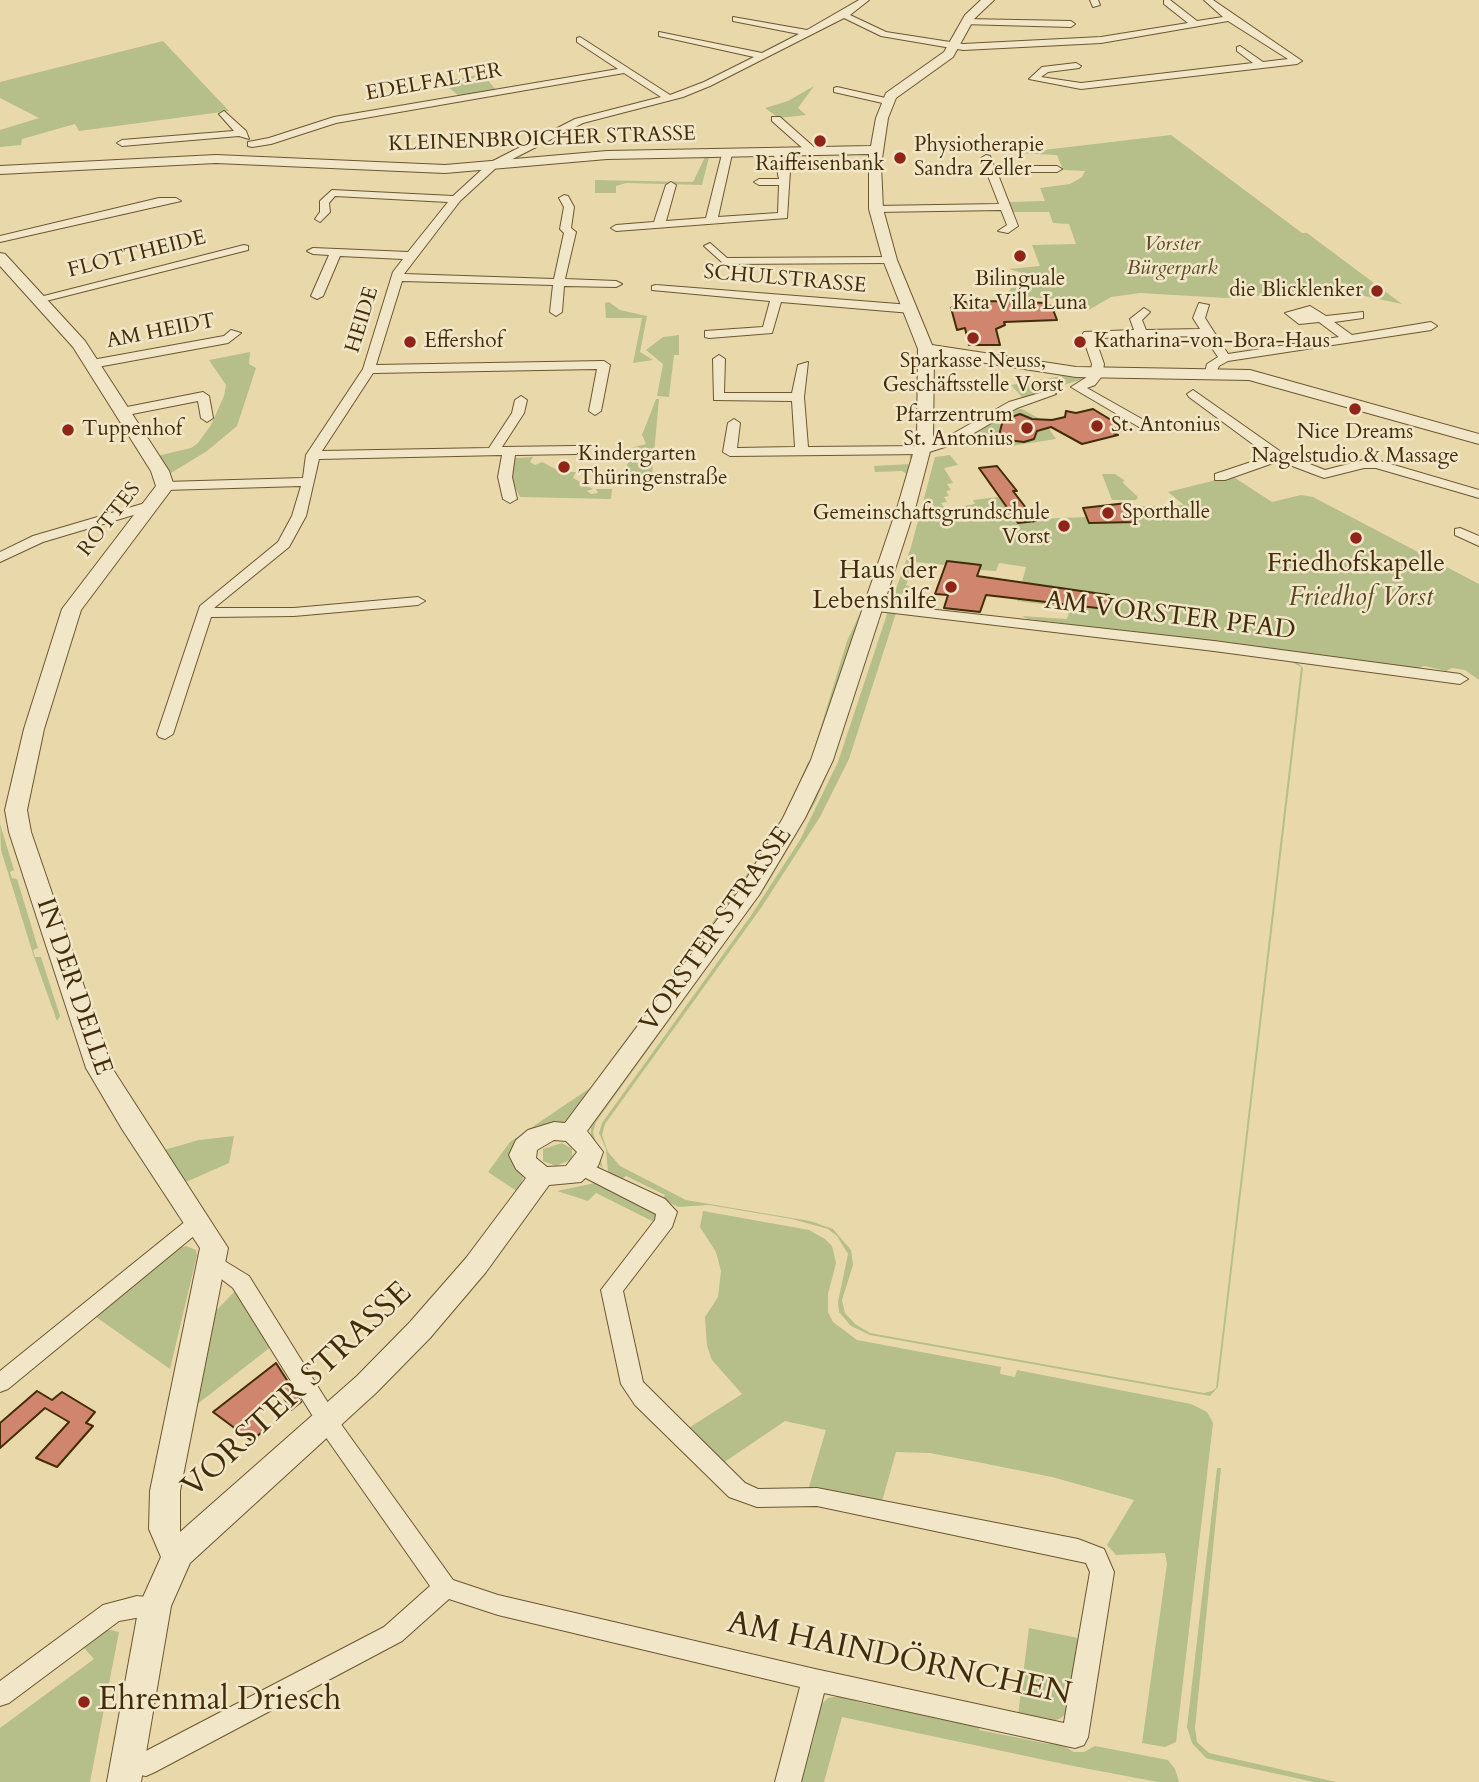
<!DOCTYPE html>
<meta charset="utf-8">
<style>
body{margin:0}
canvas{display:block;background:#e9d8aa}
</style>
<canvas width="1479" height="1782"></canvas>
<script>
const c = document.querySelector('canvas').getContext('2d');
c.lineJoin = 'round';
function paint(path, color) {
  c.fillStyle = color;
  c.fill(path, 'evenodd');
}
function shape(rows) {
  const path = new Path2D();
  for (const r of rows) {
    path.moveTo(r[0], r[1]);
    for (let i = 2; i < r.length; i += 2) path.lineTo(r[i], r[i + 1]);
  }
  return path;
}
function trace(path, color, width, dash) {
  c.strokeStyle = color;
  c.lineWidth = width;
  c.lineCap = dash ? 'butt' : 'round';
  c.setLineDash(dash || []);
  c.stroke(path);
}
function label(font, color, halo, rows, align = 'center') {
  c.font = font + ' Cardo,serif';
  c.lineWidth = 5;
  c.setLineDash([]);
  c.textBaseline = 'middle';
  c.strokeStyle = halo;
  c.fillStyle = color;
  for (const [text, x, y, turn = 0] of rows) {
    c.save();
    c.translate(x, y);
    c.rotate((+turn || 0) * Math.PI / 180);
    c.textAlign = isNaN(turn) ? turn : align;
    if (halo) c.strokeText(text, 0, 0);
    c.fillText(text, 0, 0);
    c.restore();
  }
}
paint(shape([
 [163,41,229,111,79,131,75,124,22,139,21,145,0,147,0,130,39,118,0,98,0,82],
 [483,74,496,90,461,97,441,82],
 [814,86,798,108,806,115,779,118,765,108,788,101],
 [1171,135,1302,233,1307,233,1402,304,1336,290,1226,298,1140,293,1111,297,1087,311,1059,299,1006,296,1011,288,1038,282,1032,276,1009,269,1040,266,1032,245,1076,244,1069,224,1053,223,1049,212,1012,212,1008,202,1045,201,1040,188,1070,184,1082,177,1085,171,1063,170,1057,155,1018,153],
 [705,157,709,157,702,185,626,183,616,186,616,193,595,193,595,180,693,182],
 [609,302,620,310,647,316,640,352,653,360,633,363,642,318,606,318,605,303],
 [679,335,679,355,674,355,669,397,657,396,663,364,646,350,663,337],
 [250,352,249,364,256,368,237,426,207,451,171,473,157,456,191,448,198,443,211,425,224,396,226,385,209,360],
 [1068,375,1086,378,1023,398,1011,385],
 [656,399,659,399,652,475,623,476,634,447,646,444,642,435],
 [1015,409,1022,409,1049,424,1020,414,997,422,1007,428,1000,430,999,435,1006,440,1024,442,1034,438,1036,434,1030,430,1048,427,1056,439,1004,447,975,435,974,432],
 [909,453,916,454,815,755,812,756,847,641,865,603,908,475,902,471,875,472,874,466,911,464],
 [950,455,958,465,944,468,953,483,947,484,951,490,946,491,949,496,944,497,947,502,941,503,945,509,939,510,943,516,949,515,953,520,964,522,975,520,964,506,975,504,973,500,998,497,1019,523,1036,521,1034,519,1087,517,1089,523,1134,522,1129,507,1184,505,1168,492,1232,476,1272,502,1301,495,1313,497,1479,584,1479,680,1465,670,1452,668,1446,671,1425,666,1414,669,1028,619,1022,616,1067,619,1071,605,1106,609,1109,595,1028,585,1064,604,1064,607,1017,601,1026,567,999,563,996,571,980,570,981,565,947,561,945,565,915,562,906,585,917,589,902,593,897,605,892,600,911,547,935,457],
 [533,457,530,462,535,465,542,462,561,472,576,472,573,478,593,489,587,491,591,494,598,493,596,489,612,489,611,499,520,497,510,477,515,458],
 [1102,474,1115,474,1124,480,1123,483,1138,497,1136,500,1112,500],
 [888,611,989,621,1297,662,1303,668,1218,1387,1210,1396,870,1335,851,1326,839,1312,838,1302,848,1254,837,1236,828,1229,792,1219,709,1205,678,1207,663,1199,665,1195,626,1176,622,1179,608,1172,606,1149,599,1133,602,1123,750,917,800,840,838,762],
 [896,613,1290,661,1301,667,1216,1388,1212,1391,1204,1393,870,1333,855,1324,845,1313,842,1300,853,1265,851,1250,833,1229,810,1221,686,1200,620,1166,608,1152,602,1135,605,1124,761,908,820,817,849,759],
 [808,762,810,764,786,819,746,887,569,1120,540,1130,518,1192,488,1172,510,1142,590,1088,740,885,783,819],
 [832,762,816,801,766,886,596,1122,593,1132,603,1169,599,1164,591,1137,591,1124],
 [0,824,14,870,10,872,12,878,17,879,38,948,33,950,35,957,41,957,60,1016,57,1021,33,954,1,850],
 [234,1136,229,1163,186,1182,164,1150,199,1140],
 [562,1143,572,1149,572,1159,556,1166,543,1161,543,1149],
 [600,1182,614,1189,611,1192,636,1204,639,1202,658,1215,656,1223,596,1193,588,1201,557,1191],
 [703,1211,809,1230,825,1239,832,1246,836,1263,828,1294,828,1312,833,1322,857,1340,1001,1367,1000,1374,1015,1377,1017,1370,1191,1404,1207,1412,1213,1423,1176,1742,1165,1747,1142,1743,1167,1564,1165,1553,1116,1555,1107,1545,1134,1500,1052,1477,977,1462,930,1453,896,1452,881,1505,808,1490,826,1430,785,1421,723,1463,687,1429,742,1394,712,1360,707,1346,705,1317,718,1297,721,1271,716,1252,700,1227],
 [186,1246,196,1250,197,1255,170,1369,96,1317,178,1248],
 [237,1289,272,1346,191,1409,211,1316],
 [1217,1468,1221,1468,1195,1728,1197,1742,1209,1753,1336,1782,1314,1782,1218,1761,1206,1758,1192,1743,1187,1727],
 [1029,1628,1078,1638,1066,1714,1059,1719,1048,1722,1018,1715],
 [107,1629,119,1632,90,1782,0,1782,0,1728,94,1659,84,1648],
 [840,1696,862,1703,980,1726,979,1730,1049,1744,1050,1742,1060,1744,1074,1752,1084,1752,1095,1746,1168,1760,1175,1769,1179,1782,1158,1782,1073,1766,842,1717,824,1782,800,1782,815,1734,811,1732,818,1707,828,1698]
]), '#b6bf89');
const building = shape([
 [1000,301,1046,303,1052,307,1057,320,1004,322,1005,325,996,329,1000,345,969,345,965,328,957,330,951,308,963,302,1000,301],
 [1093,409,1126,429,1114,433,1118,435,1082,444,1051,427,1037,431,1034,439,1024,442,1006,440,999,435,1003,420,1020,414,1032,419,1052,420,1065,417,1066,411,1076,413,1093,409],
 [997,466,1017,491,1013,491,1036,521,1018,523,979,468,997,466],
 [1127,503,1135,522,1089,523,1083,508,1127,503],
 [947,561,981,565,977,576,1109,595,1106,609,986,595,980,612,944,608,948,595,935,594,947,561],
 [276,1363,301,1402,291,1410,280,1391,249,1416,266,1428,252,1441,213,1412,276,1363],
 [37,1391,52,1400,62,1392,95,1412,86,1423,93,1426,57,1467,36,1458,69,1422,45,1408,0,1448,0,1423,37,1391]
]);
paint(building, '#d0856f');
trace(building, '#422c09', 2);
const minor = shape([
 [859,0,869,0,850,15,886,32,963,44,1101,37,1188,23,1164,4,1164,0,1170,0,1197,21,1223,17,1204,0,1213,0,1302,61,1297,64,1081,89,1029,79,1042,67,1076,63,1081,66,1079,68,1048,72,1041,77,1081,83,1253,63,1237,51,1237,47,1240,46,1263,62,1288,59,1228,21,1101,43,963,50,881,36,844,18,710,86,683,97,583,123,497,167,460,201,404,274,554,279,564,233,560,229,564,207,559,198,564,195,568,196,574,207,571,228,576,232,565,279,616,281,622,284,616,287,564,286,562,312,556,316,550,312,553,285,402,281,376,365,604,361,610,365,601,411,595,415,589,411,597,369,373,373,322,451,489,448,512,413,515,400,521,396,527,400,524,413,502,447,576,446,583,450,576,454,515,455,512,477,517,499,510,503,503,499,498,477,502,455,319,459,306,516,289,547,214,608,294,608,418,597,425,601,418,605,294,616,211,617,173,734,165,739,159,737,157,734,200,606,278,542,292,516,301,486,165,490,158,486,165,482,303,478,306,455,363,369,393,272,403,259,340,256,323,296,317,299,311,296,329,255,313,254,307,251,313,248,408,252,448,202,335,196,329,203,330,212,320,222,315,219,320,212,320,201,332,190,453,196,489,163,575,119,661,97,624,73,336,123,271,144,252,147,248,146,248,142,269,138,334,117,618,69,577,42,577,38,580,37,670,95,704,82,754,57,659,36,659,32,762,53,799,34,733,21,733,17,807,30,859,0],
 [1090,0,1098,0,1100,5,1093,7,1090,0],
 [965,19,1071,21,1075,24,1071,27,962,24,965,19],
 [837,87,890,99,892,101,887,104,834,92,834,88,837,87],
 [224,111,246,131,249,139,239,136,122,146,117,143,122,140,234,131,219,114,224,111],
 [772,117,780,117,815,148,815,152,807,152,772,121,772,117],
 [773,150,781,150,790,171,787,218,616,231,611,228,616,225,654,222,666,185,671,182,676,185,666,221,706,218,722,154,727,151,732,154,718,217,778,213,779,185,759,185,754,182,759,179,779,179,773,150],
 [986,155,990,156,994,166,1057,166,1062,169,1057,172,997,172,1018,226,1008,233,998,231,1007,225,1001,210,876,212,871,209,876,206,999,204,981,158,986,155],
 [159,198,176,198,181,201,0,242,0,236,159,198],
 [710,243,727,258,890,257,896,260,890,263,724,264,704,246,710,243],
 [244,245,248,246,248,250,38,303,32,299,244,245],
 [656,285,911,305,917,309,911,313,781,302,772,333,709,338,705,337,705,331,763,327,770,301,652,290,652,286,656,285],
 [1199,303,1209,305,1205,318,1228,354,1339,337,1319,322,1299,324,1285,313,1310,306,1326,316,1363,312,1363,318,1334,322,1352,335,1431,322,1437,326,1431,330,1228,361,1219,366,1215,375,1211,376,1205,372,1207,364,1218,357,1204,336,1095,338,1104,364,1102,376,1095,385,1087,388,1149,423,1149,429,1144,430,1071,387,1090,375,1092,364,1082,335,1084,332,1134,330,1130,319,1144,308,1150,312,1142,320,1146,330,1200,329,1193,318,1199,303],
 [231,330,241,333,228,343,92,368,86,364,92,360,224,336,231,330],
 [719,355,725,359,724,393,792,393,798,365,808,362,804,397,808,447,922,446,947,437,1009,402,1050,390,1056,394,1017,408,957,443,923,454,730,456,723,452,728,423,734,419,740,423,737,448,795,447,792,401,714,400,713,359,719,355],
 [1193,390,1284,454,1325,470,1364,460,1377,460,1479,490,1479,498,1376,468,1364,468,1324,478,1279,461,1225,480,1215,480,1215,474,1269,456,1189,397,1187,394,1193,390],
 [203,392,209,396,213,418,207,422,201,418,198,401,122,416,116,412,122,408,203,392],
 [152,501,159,505,157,508,43,542,0,562,0,552,33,536,152,501],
 [1460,528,1479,536,1479,546,1455,535,1455,529,1460,528],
 [874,603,1214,641,1460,674,1468,679,1460,684,1214,651,869,610,867,607,874,603],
 [583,1161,665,1199,677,1212,672,1227,623,1291,643,1382,745,1483,758,1489,817,1488,1078,1539,1104,1549,1114,1572,1088,1737,1084,1745,1075,1748,824,1693,801,1782,775,1782,800,1687,498,1615,449,1599,402,1641,155,1772,146,1776,118,1771,114,1763,118,1755,127,1751,144,1752,384,1627,430,1586,327,1439,233,1288,206,1267,202,1262,206,1257,213,1254,249,1276,343,1427,453,1580,498,1595,815,1669,1064,1723,1090,1572,1086,1563,817,1506,757,1507,729,1497,635,1405,621,1384,601,1290,655,1220,656,1214,576,1173,573,1168,576,1163,583,1161],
 [199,1214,206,1216,209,1221,206,1226,8,1389,0,1392,0,1371,192,1216,199,1214],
 [137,1596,164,1599,167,1606,164,1613,119,1621,9,1703,0,1706,0,1681,103,1605,137,1596]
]);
const tertiary = shape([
 [981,0,994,0,974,19,953,57,896,98,888,118,881,165,883,209,897,260,932,345,1076,367,1250,370,1479,434,1479,444,1249,380,1076,377,934,355,933,440,916,505,833,760,805,818,759,895,587,1131,603,1152,598,1166,581,1182,549,1185,486,1272,430,1338,377,1392,190,1563,171,1606,141,1782,107,1782,139,1606,161,1557,149,1529,150,1491,200,1248,122,1129,86,1068,9,832,5,810,24,729,62,609,156,486,151,471,73,347,0,266,0,253,5,254,85,341,169,471,174,486,81,610,44,729,27,810,31,832,112,1068,228,1248,180,1491,180,1532,357,1376,410,1322,466,1258,526,1178,516,1169,509,1155,516,1140,528,1130,554,1122,565,1123,741,888,783,818,811,760,898,505,917,440,918,349,883,260,869,209,869,154,607,159,445,173,216,163,0,174,0,166,216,155,445,165,607,151,871,146,876,118,886,93,944,52,965,15,981,0],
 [554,1140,566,1141,577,1152,566,1166,547,1167,536,1158,537,1150,554,1140]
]);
trace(minor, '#6c5731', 2);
trace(tertiary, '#6c5731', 2);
paint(minor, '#f1e6c8');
paint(tertiary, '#f1e6c8');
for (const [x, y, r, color] of [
 [820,141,7,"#8f2418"],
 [900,158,7,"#8f2418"],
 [1020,256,7,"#8f2418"],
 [1377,291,7,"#8f2418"],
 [973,338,7,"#8f2418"],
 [410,342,7,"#8f2418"],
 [1080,342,7,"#8f2418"],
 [1355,409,7,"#8f2418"],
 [1097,426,7,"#8f2418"],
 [1027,428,7,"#8f2418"],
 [68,430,7,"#8f2418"],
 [564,467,7,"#8f2418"],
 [1108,513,7,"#8f2418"],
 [1064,526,7,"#8f2418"],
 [1356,538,7,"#8f2418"],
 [951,587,7,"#8f2418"],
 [84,1702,7,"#8f2418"]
]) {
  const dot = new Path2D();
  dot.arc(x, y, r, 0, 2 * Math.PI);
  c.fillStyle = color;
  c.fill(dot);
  trace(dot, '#f1e6c8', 2.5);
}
label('21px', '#422c09', '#f1e6c8', [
 ["EDELFALTER",434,83,-10],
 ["KLEINENBROICHER STRASSE",542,140,-2],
 ["FLOTTHEIDE",137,255,-14],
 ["SCHULSTRASSE",785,280,5],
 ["HEIDE",363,320,-73],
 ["AM HEIDT",161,332,-11],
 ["ROTTES",110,520,-52]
]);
label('21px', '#422c09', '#f1e6c8', [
 ["Physiotherapie",914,146],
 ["Sandra Zeller",914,170],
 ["Raiffeisenbank",820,165,"center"],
 ["Bilinguale",1020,280,"center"],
 ["Kita Villa Luna",1020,304,"center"],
 ["die Blicklenker",1363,291,"right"],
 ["Effershof",424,342],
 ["Katharina-von-Bora-Haus",1094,342],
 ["Sparkasse Neuss,",973,362,"center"],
 ["Geschäftsstelle Vorst",973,386,"center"],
 ["Pfarrzentrum",1013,416,"right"],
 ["St. Antonius",1013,440,"right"],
 ["St. Antonius",1111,426],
 ["Tuppenhof",82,430],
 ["Nice Dreams",1355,433,"center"],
 ["Nagelstudio & Massage",1355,457,"center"],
 ["Kindergarten",578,455],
 ["Thüringenstraße",578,479],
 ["Sporthalle",1122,513],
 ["Gemeinschaftsgrundschule",1050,514,"right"],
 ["Vorst",1050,538,"right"]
], 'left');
label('italic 21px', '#594923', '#f1e6c8', [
 ["Vorster",1172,245],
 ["Bürgerpark",1172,269]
]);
label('26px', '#422c09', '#f1e6c8', [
 ["Friedhofskapelle",1356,565],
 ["Haus der",937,572,"right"],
 ["Lebenshilfe",937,602,"right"]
]);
label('italic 26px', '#594923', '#f1e6c8', [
 ["Friedhof Vorst",1361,599]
]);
label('26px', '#422c09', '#f1e6c8', [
 ["AM VORSTER PFAD",1170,617,7],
 ["VORSTER STRASSE",717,930,-55],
 ["IN DER DELLE",73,987,71]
]);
label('32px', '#422c09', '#f1e6c8', [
 ["VORSTER STRASSE",298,1391,-43],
 ["AM HAINDÖRNCHEN",899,1660,12]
]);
label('32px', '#422c09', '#f1e6c8', [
 ["Ehrenmal Driesch",98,1702]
], 'left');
</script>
